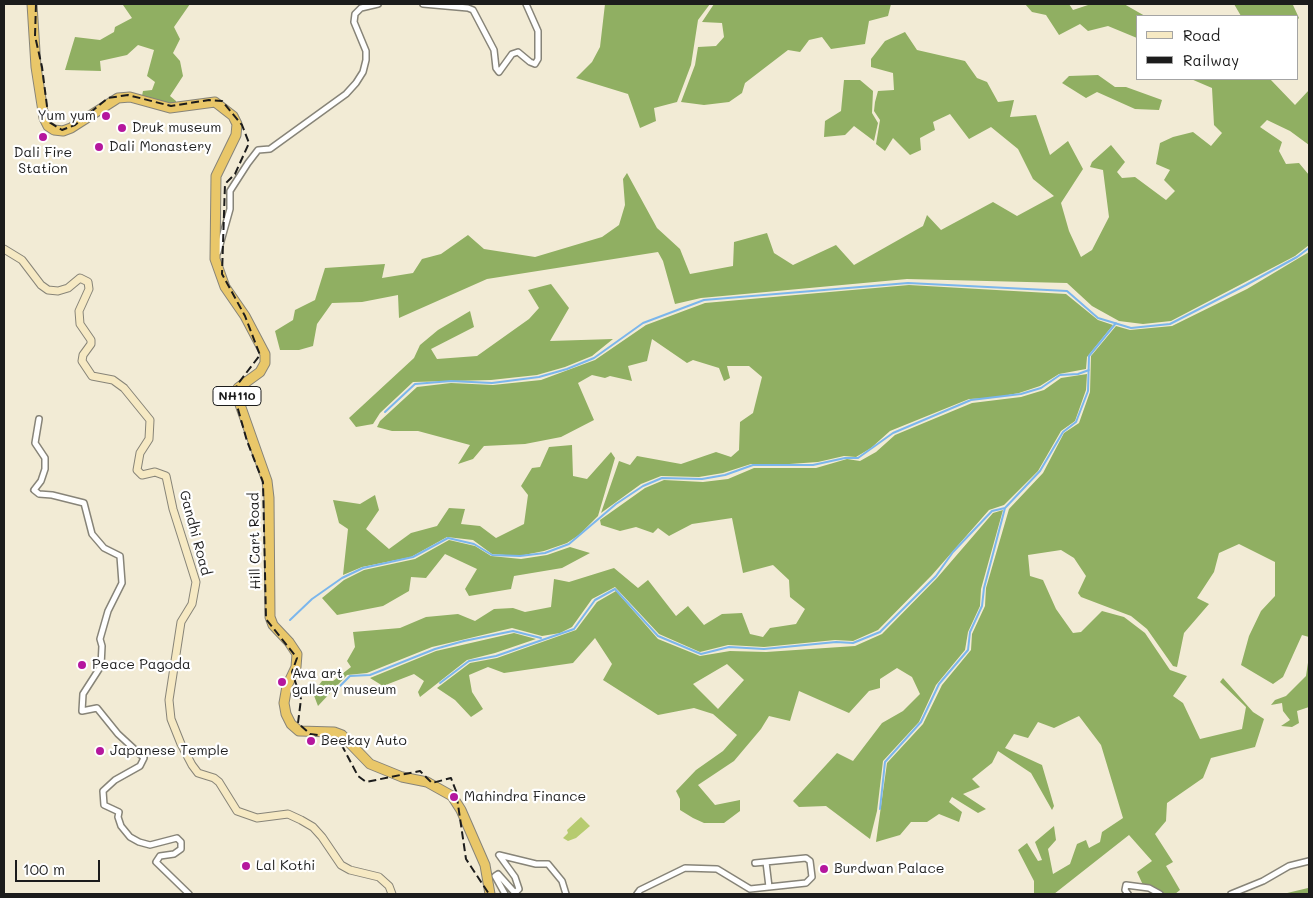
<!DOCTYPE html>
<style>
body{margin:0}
#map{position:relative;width:1313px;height:898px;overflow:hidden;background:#f2ebd5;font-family:Mali,sans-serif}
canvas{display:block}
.frame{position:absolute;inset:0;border:5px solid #1c1c1c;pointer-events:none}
.legend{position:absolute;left:1136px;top:15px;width:162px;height:65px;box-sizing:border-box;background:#fff;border:1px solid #a4a4a4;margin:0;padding:6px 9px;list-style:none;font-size:15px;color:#1c1c1c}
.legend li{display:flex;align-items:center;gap:10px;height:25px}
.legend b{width:25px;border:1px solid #a4a4a4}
.scale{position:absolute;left:15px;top:860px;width:85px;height:22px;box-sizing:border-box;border:2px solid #1c1c1c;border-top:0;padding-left:6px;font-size:15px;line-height:18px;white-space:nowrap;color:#1c1c1c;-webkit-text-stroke:4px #fff;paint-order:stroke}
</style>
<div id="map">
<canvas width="1313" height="898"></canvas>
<div class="frame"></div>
<ul class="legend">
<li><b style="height:6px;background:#f6e9c3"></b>Road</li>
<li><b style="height:6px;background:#1c1c1c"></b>Railway</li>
</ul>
<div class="scale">100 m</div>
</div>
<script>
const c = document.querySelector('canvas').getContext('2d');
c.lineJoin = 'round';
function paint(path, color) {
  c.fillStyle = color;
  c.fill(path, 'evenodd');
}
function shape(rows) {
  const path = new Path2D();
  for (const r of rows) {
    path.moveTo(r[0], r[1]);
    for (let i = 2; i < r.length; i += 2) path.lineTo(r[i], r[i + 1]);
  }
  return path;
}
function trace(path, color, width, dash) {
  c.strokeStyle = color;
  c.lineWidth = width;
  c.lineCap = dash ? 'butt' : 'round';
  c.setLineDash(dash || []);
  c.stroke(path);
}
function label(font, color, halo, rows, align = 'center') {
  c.font = font + ' Mali,sans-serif';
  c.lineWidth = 4.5;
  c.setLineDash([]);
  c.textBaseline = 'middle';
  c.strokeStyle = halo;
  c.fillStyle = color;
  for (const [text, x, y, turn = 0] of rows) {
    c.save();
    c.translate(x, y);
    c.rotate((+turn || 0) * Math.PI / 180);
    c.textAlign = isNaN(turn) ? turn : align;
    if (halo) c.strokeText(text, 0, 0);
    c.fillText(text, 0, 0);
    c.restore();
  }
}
paint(shape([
 [581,817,590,826,576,838,568,841,563,838,568,833,567,830]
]), '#b6cb6f');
paint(shape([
 [110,4,190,4,174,27,180,39,173,53,180,61,183,76,170,96,176,101,176,105,142,96,143,91,152,90,155,82,147,76,154,50,138,45,127,55,100,61,101,71,65,70,75,37,100,40,114,32,115,27,132,18,123,5],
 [605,4,710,4,698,20,691,65,677,102,654,108,656,121,640,128,628,94,576,78,592,62,600,47],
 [714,4,773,5,891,4,888,16,869,21,865,44,831,49,822,37,809,40,800,52,788,50,745,83,742,93,729,102,704,105,681,102,695,65,698,47,716,46,724,37,722,23,702,22],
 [1025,4,1069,4,1073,10,1091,4,1124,4,1145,16,1137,16,1137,38,1108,26,1088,31,1080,24,1059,35,1046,15,1032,12],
 [1234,4,1295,4,1293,5,1299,18,1297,20,1297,16,1241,16],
 [905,32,917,50,965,61,977,78,987,82,998,102,1014,100,1010,117,1036,115,1050,155,1068,141,1083,169,1061,203,1069,231,1081,257,1092,250,1109,217,1103,170,1090,167,1092,162,1111,145,1125,162,1117,172,1122,178,1135,177,1166,200,1175,191,1164,180,1170,170,1156,164,1160,143,1173,137,1193,132,1211,146,1222,133,1214,125,1212,88,1191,79,1270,79,1295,105,1309,90,1309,145,1290,131,1267,120,1260,127,1282,142,1279,151,1286,164,1299,163,1309,175,1309,245,1295,256,1171,321,1143,324,1119,321,1092,306,1067,283,907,279,701,298,675,304,663,261,658,252,487,279,399,318,398,295,362,302,332,303,317,324,313,346,299,350,280,350,275,331,293,320,295,310,315,300,325,268,385,264,382,278,413,273,422,259,441,254,468,235,484,249,535,257,602,237,619,225,625,205,623,179,627,173,657,228,680,249,690,274,733,266,734,242,767,233,774,253,793,265,836,245,854,265,923,226,927,215,941,230,993,202,1017,216,1054,196,1033,179,1018,149,991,127,969,139,950,114,933,122,935,130,920,138,921,150,910,155,893,138,885,151,876,144,880,120,874,111,875,102,878,91,894,90,893,73,871,67,871,59,885,41],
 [1098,75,1115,87,1126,87,1162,100,1159,110,1135,109,1097,92,1086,98,1062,83,1069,76],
 [844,80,860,80,873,91,872,113,878,123,874,141,854,126,845,135,824,137,825,121,841,111],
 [1309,252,1309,637,1302,635,1283,677,1273,684,1241,665,1249,636,1261,611,1275,596,1275,562,1239,544,1219,553,1214,572,1197,598,1209,604,1184,633,1177,667,1173,666,1147,629,1131,616,1081,597,1078,593,1086,576,1074,558,1061,550,1028,555,1030,576,1043,580,1056,609,1073,633,1081,632,1102,611,1124,617,1145,633,1170,670,1187,676,1173,696,1183,703,1200,739,1242,729,1246,707,1220,682,1223,678,1253,712,1264,719,1255,747,1211,758,1203,778,1167,803,1166,821,1155,834,1173,862,1166,866,1180,890,1175,894,1163,894,1143,885,1137,872,1152,861,1129,835,1054,894,1034,894,1034,881,1018,850,1027,843,1038,861,1042,860,1035,842,1054,826,1056,840,1048,849,1053,874,1070,864,1077,844,1086,840,1089,848,1100,842,1102,832,1123,818,1101,745,1079,716,1054,728,1038,722,1028,738,1014,734,1005,748,1042,765,1054,806,1052,810,1031,773,998,751,992,763,972,779,980,787,963,794,986,809,978,813,952,797,949,802,962,812,959,822,939,814,927,822,911,822,900,835,876,842,887,763,923,724,942,685,971,650,972,634,985,606,986,588,1009,509,1043,473,1064,433,1079,423,1090,392,1091,356,1116,326,1130,330,1172,326,1247,289],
 [551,284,569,308,550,341,613,339,592,356,565,367,537,375,491,380,413,382,380,413,373,424,356,427,349,418,414,358,420,345,438,330,470,311,474,327,431,349,437,359,477,356,529,319,539,308,528,290],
 [909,285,1066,294,1098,320,1113,325,1087,357,1086,369,1059,374,1040,386,1019,393,992,398,969,399,890,431,871,448,856,457,844,456,818,462,775,465,751,464,723,473,699,477,661,476,641,484,601,513,619,461,630,465,637,456,681,464,716,452,731,457,739,450,740,422,753,413,762,377,749,366,727,366,730,378,724,381,719,368,693,360,687,363,652,339,647,361,628,366,632,381,610,376,605,378,592,375,578,383,594,420,561,437,525,444,484,446,473,459,458,464,470,445,418,431,392,431,377,427,380,421,417,387,451,383,493,385,541,380,595,360,646,325,705,303],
 [1087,374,1086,390,1075,421,1061,431,1038,471,1004,505,989,510,932,575,878,630,853,641,835,640,764,647,728,645,700,652,659,634,615,587,592,599,572,627,560,633,542,636,512,628,432,647,367,673,347,675,318,706,313,693,322,681,333,681,351,667,347,661,355,647,353,632,400,628,426,617,458,614,475,621,494,609,513,608,525,612,551,607,554,579,569,582,614,568,638,588,648,580,676,616,688,606,704,625,722,614,742,613,750,634,763,637,770,628,796,624,805,609,790,597,789,580,773,565,743,573,732,518,692,524,669,536,658,528,653,533,636,527,620,531,601,525,600,520,645,488,664,480,703,482,728,479,754,468,816,468,847,459,860,461,876,452,895,435,972,403,1021,397,1044,390,1061,378],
 [572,445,573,476,587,479,611,452,615,458,598,516,579,535,567,543,544,551,519,556,492,554,473,540,447,537,411,557,362,567,343,575,348,529,339,523,333,500,360,504,375,495,379,510,366,529,389,549,411,533,437,526,449,508,465,509,461,524,480,526,496,538,524,524,528,495,521,486,532,468,540,467,549,447],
 [1003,510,981,589,980,606,968,632,965,650,936,685,919,722,883,761,877,811,870,839,826,806,799,807,793,801,837,753,853,761,882,723,903,711,920,694,912,677,897,668,880,679,880,688,869,691,849,713,799,691,790,721,769,716,761,729,734,761,698,785,715,805,740,800,740,811,724,823,704,823,693,818,680,810,680,799,676,791,696,770,723,751,737,735,713,714,694,708,658,715,603,680,612,664,595,638,573,663,504,673,488,667,469,675,472,692,483,709,471,717,455,700,437,688,470,663,497,658,576,630,597,602,616,591,658,639,700,656,730,651,766,652,855,646,882,634,937,578,993,513],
 [727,664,744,680,718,709,693,684],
 [449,540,475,546,491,556,521,559,547,555,570,547,590,553,562,568,514,576,511,589,469,596,465,589,477,569,445,554,426,578,411,577,409,591,383,606,337,615,322,598,344,580,364,570,415,559],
 [514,633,536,639,495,653,467,660,420,697,418,692,424,681,414,674,383,686,370,678,436,651],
 [1309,656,1309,707,1297,711,1299,723,1292,727,1281,726,1290,720,1283,711,1282,703,1271,705,1275,700,1286,696,1306,676],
 [1309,869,1309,894,1283,894,1308,888]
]), '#90af62');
trace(shape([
 [385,412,415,384,451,381,492,383,539,377,567,369,594,358,643,323,704,300,908,283,1067,291,1098,318,1131,328,1170,324,1246,285,1297,257,1309,248],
 [290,620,312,599,342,578,363,568,413,557,448,538,474,544,492,555,520,556,545,553,569,544,616,504,643,486,662,478,702,479,725,475,753,465,813,465,845,458,858,458,893,433,971,400,1021,394,1041,388,1060,375,1078,374,1089,370],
 [440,683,469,661,496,656,574,629,595,600,615,589,658,636,701,654,729,647,764,649,836,642,853,643,880,632,936,576,953,552,992,511,1005,508,1040,471,1063,432,1076,422,1088,391,1089,356,1116,323],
 [335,691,350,676,370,675,435,649,464,641,513,631,541,638],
 [880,809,885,762,921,722,939,684,968,650,970,632,982,606,984,588,1005,508]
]), '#7bb6ec', 2);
const minor = shape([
 [423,4,468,8,473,10,494,50,496,68,499,72,512,54,518,52,530,62,535,64,538,59,538,31,526,4],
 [218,252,230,209,230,191,248,163,258,150,270,149,346,94,356,83,363,72,366,60,366,51,354,22,355,14,361,8,378,4],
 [39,419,35,443,45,458,45,469,41,481,34,490,39,494,52,495,84,503,92,534,104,548,120,556,122,583,108,611,100,639,102,646,101,666,83,694,82,711,97,708,118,734,144,758,140,766,115,780,103,791,104,805,119,812,118,817,121,826,130,837,139,842,150,845,177,838,181,842,181,849,174,854,160,856,156,862,189,894],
 [766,862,769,887],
 [505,894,495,876,498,874,515,893,519,889,515,877,499,855,536,864,548,864,562,881,566,894],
 [637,894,640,890,685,868,717,869,750,889,806,883,812,877,810,861,806,858,755,863],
 [1128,894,1125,890,1126,885,1149,888,1160,894],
 [1231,894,1263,881,1289,866,1309,861]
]);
const secondary = shape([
 [4,249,22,260,41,285,48,290,58,291,68,288,80,278,88,282,89,289,79,311,80,324,91,340,91,344,83,355,82,361,92,376,113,380,124,388,150,420,149,439,140,453,137,470,142,475,155,472,166,476,173,509,196,582,192,604,181,622,169,700,171,719,181,744,192,765,198,773,214,778,219,782,237,811,257,818,288,814,301,820,313,827,322,837,341,865,350,870,379,877,389,886,392,894]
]);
const trunk = shape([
 [32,4,36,67,44,118,48,126,54,130,63,131,71,128,118,98,130,97,170,108,215,102,233,116,237,124,236,135,216,176,215,259,225,287,245,316,265,354,265,363,260,372,238,388,237,396,267,481,269,498,270,617,273,625,289,642,297,654,296,667,287,686,284,703,286,714,291,724,299,731,334,732,342,735,370,764,402,777,427,782,452,796,461,810,485,865,490,894]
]);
trace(minor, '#878478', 8);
trace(secondary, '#878478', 9);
trace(trunk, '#878478', 11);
trace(minor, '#fff', 5);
trace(secondary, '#f6e9c3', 7);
trace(trunk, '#e9c769', 9);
trace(shape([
 [36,4,35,36,42,67,49,122,62,130,75,125,108,98,128,95,171,106,209,100,222,101,242,125,249,143,235,174,225,184,222,274,245,316,260,355,237,385,234,395,247,441,263,482,266,619,297,658,292,672,301,699,298,723,310,734,338,738,358,776,366,782,420,771,432,783,451,778,456,791,466,859,489,894]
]), '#1c1c1c', 2, [8, 4]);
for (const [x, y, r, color] of [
 [106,116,5,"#b5179e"],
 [122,128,5,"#b5179e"],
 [43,137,5,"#b5179e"],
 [99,147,5,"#b5179e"],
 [82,665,5,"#b5179e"],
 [282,682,5,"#b5179e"],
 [311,741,5,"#b5179e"],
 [100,751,5,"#b5179e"],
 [454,797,5,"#b5179e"],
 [246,866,5,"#b5179e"],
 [824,869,5,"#b5179e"]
]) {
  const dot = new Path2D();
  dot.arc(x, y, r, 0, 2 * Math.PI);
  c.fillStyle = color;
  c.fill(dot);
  trace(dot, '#fff', 2);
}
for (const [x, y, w] of [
 [237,396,48]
]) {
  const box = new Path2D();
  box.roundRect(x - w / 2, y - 9.5, w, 19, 4);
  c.fillStyle = '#fff';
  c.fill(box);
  trace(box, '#1c1c1c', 1);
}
label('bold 12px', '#1c1c1c', null, [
 ["NH110",237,396]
]);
label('14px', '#1c1c1c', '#fff', [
 ["Yum yum",96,116,"right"],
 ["Druk museum",132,128],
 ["Dali Monastery",109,147],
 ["Dali Fire",43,153,"center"],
 ["Station",43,169,"center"],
 ["Peace Pagoda",92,665],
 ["Ava art",292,674],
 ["gallery museum",292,690],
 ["Beekay Auto",321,741],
 ["Japanese Temple",110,751],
 ["Mahindra Finance",464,797],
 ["Lal Kothi",256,866],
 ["Burdwan Palace",834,869]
], 'left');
label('14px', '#1c1c1c', '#fff', [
 ["Gandhi Road",195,533,75],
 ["Hill Cart Road",255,541,-91]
]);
</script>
